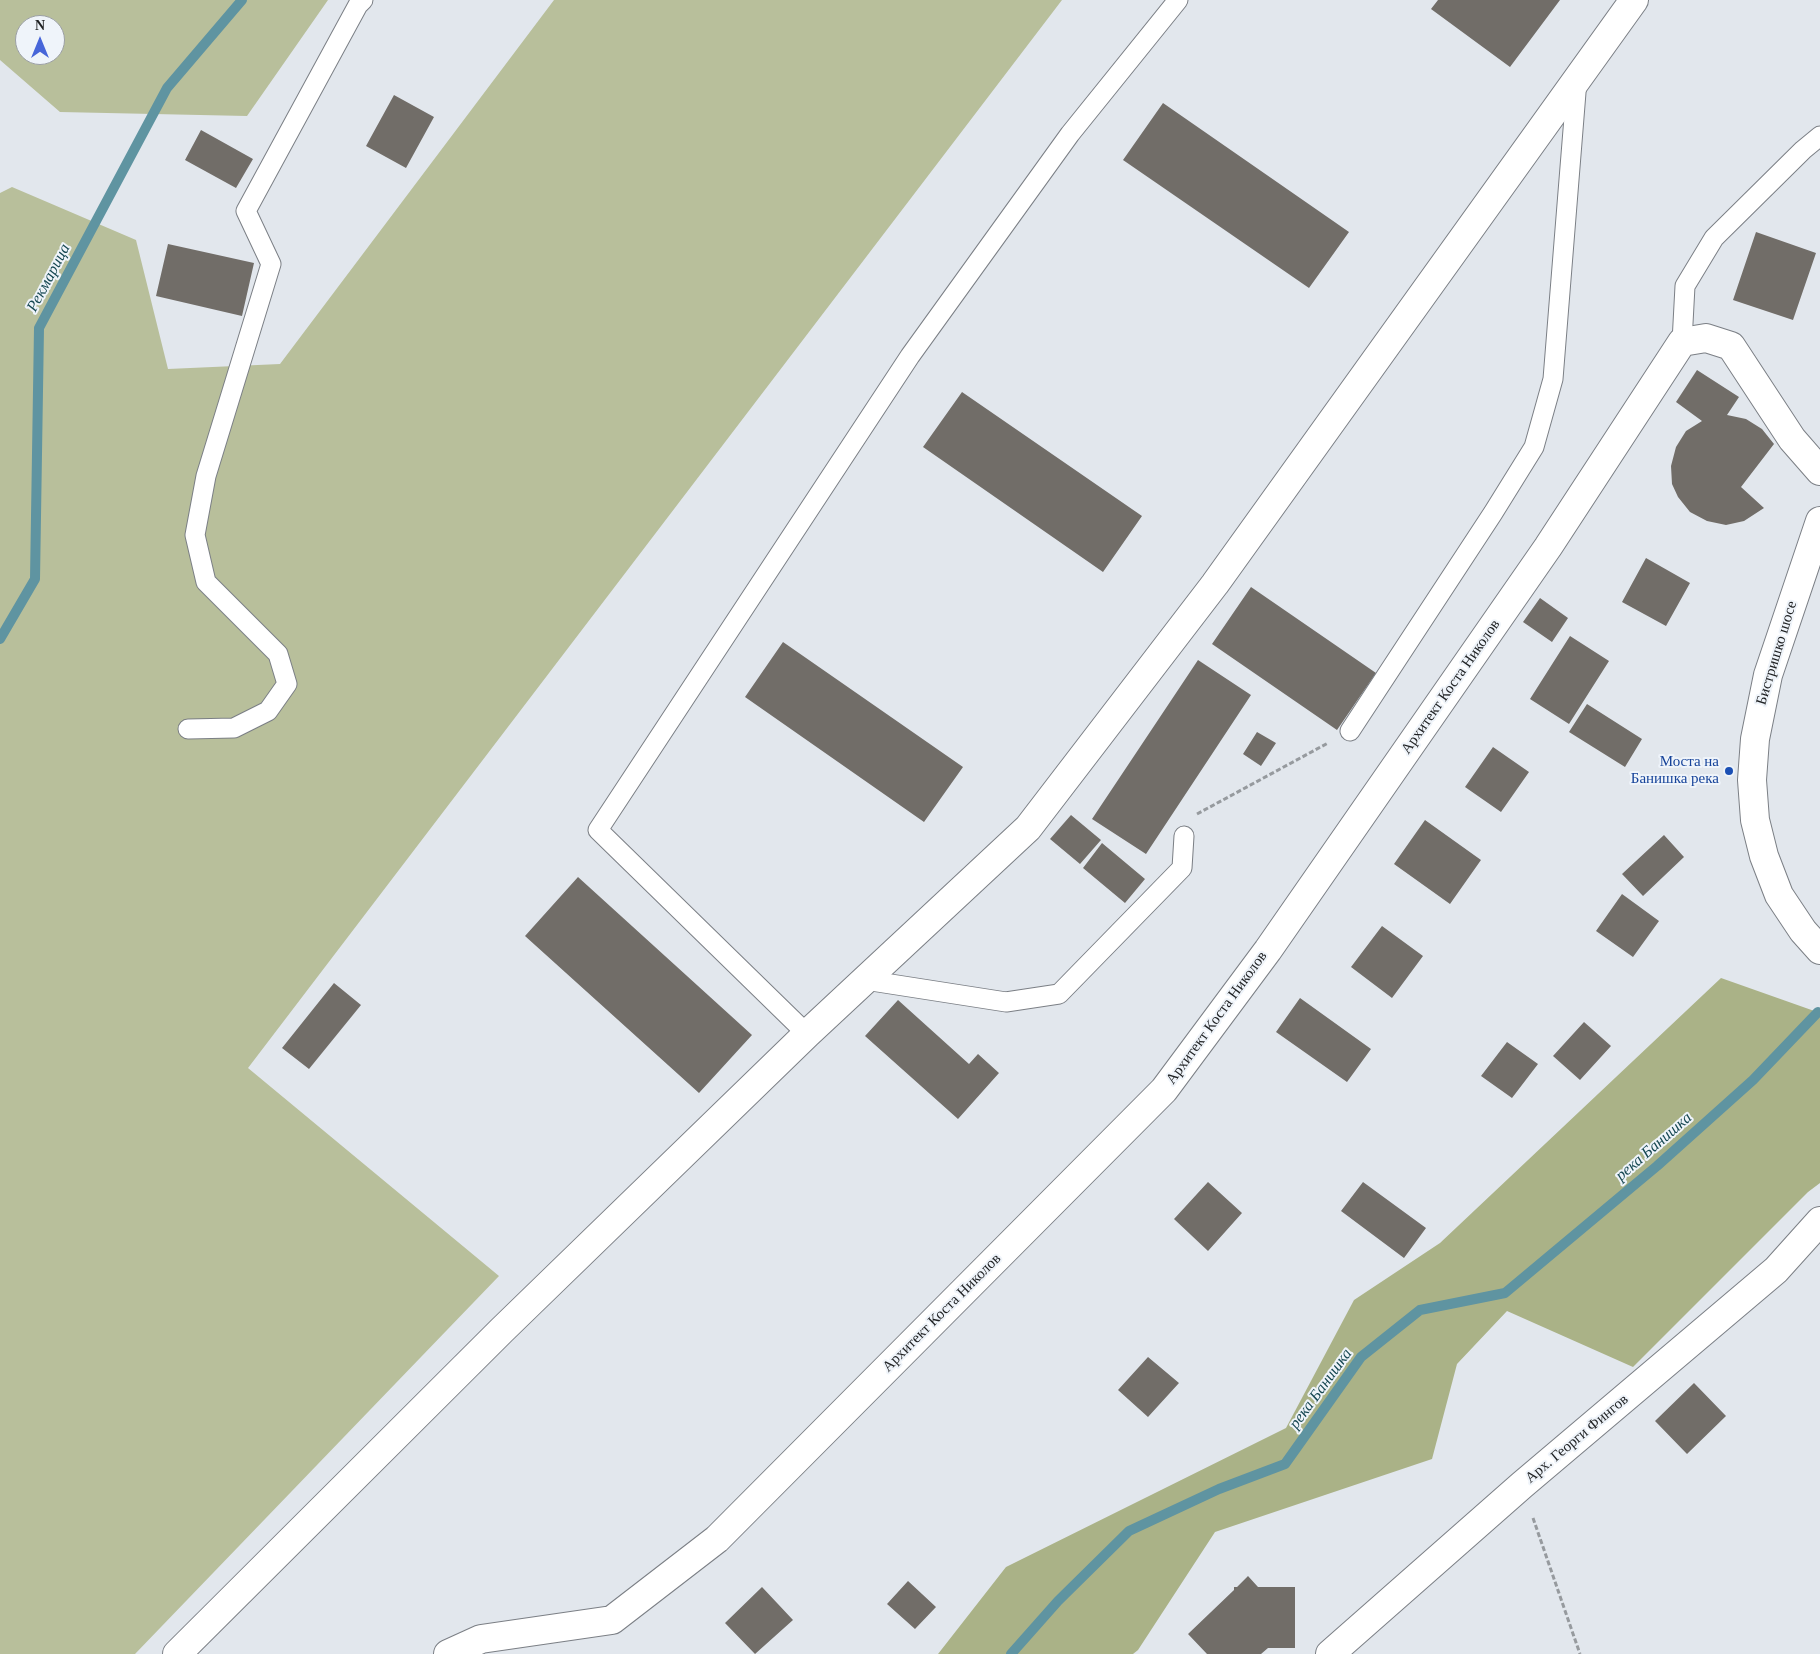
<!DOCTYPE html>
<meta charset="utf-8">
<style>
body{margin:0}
#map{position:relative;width:1820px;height:1654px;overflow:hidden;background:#e2e7ed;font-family:"Times New Roman",serif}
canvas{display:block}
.north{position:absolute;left:15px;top:15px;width:50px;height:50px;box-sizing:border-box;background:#eff4fa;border:1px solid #9b9fa4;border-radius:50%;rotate:0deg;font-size:14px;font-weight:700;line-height:20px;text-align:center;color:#1e2022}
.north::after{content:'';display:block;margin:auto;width:18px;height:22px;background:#4766d9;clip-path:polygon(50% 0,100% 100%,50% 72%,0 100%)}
</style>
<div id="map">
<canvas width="1820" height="1654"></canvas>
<div class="north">N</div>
</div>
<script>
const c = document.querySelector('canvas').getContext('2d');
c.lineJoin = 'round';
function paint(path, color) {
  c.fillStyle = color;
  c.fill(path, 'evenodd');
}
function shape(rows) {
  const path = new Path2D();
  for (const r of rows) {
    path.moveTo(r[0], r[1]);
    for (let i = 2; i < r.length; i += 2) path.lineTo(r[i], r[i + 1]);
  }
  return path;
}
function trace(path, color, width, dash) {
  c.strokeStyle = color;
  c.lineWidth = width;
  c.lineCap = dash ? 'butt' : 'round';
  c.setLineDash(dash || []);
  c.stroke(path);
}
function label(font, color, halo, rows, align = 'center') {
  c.font = font + ' "Times New Roman",serif';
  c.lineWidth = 4;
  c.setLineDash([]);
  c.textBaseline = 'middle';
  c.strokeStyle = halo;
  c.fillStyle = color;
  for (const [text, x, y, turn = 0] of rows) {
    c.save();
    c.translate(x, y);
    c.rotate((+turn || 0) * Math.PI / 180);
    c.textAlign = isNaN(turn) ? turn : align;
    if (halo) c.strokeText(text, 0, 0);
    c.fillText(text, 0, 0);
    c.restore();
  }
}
paint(shape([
 [0,0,328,0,247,116,60,112,0,60],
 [25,25,55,25,55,55,25,55],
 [554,0,1062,0,248,1068,499,1276,135,1654,0,1654,0,193,12,187,136,240,168,369,280,364]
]), '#b8bf9b');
paint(shape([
 [1721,978,1820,1013,1820,1183,1808,1192,1633,1367,1507,1311,1457,1364,1432,1459,1215,1532,1138,1650,1133,1654,938,1654,1006,1567,1286,1428,1354,1300,1440,1243]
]), '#aab287');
trace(shape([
 [0,639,35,579,39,328,167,88,242,0],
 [1011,1654,1058,1601,1129,1531,1219,1489,1285,1464,1361,1357,1420,1310,1505,1293,1657,1166,1753,1080,1818,1012]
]), '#5f94a1', 10);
paint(shape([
 [1438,0,1560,0,1510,67,1431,9],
 [394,95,434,117,406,168,366,146],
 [1163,103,1349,232,1309,288,1123,160],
 [201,130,253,159,236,188,185,160],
 [1756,232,1816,253,1793,320,1733,300],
 [168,244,254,263,242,316,156,296],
 [1697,370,1739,397,1727,415,1746,419,1762,429,1774,444,1741,487,1764,508,1744,521,1726,525,1707,521,1690,512,1678,497,1672,484,1671,466,1676,447,1686,431,1702,421,1676,402],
 [962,392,1142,516,1103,572,923,447],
 [1646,558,1690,583,1666,626,1622,602],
 [1251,587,1376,673,1337,730,1212,644],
 [1540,598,1568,618,1552,642,1523,622],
 [1570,636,1609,661,1569,724,1530,699],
 [783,642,963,767,924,822,745,697],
 [1198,660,1251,695,1146,854,1092,819],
 [1587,704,1642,739,1625,767,1569,732],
 [1257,732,1276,743,1261,766,1243,754],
 [1493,747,1529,772,1501,812,1465,787],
 [1071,815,1101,840,1080,864,1050,839],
 [1425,820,1481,860,1450,904,1394,864],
 [1664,835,1684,857,1643,896,1622,874],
 [1102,843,1145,879,1125,903,1083,868],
 [578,877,752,1035,699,1093,525,936],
 [1622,894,1659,921,1633,957,1596,931],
 [1382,926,1423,956,1392,998,1351,967],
 [334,983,361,1005,309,1069,282,1048],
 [1300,998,1371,1049,1347,1082,1276,1032],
 [898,1000,969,1064,978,1054,999,1073,958,1119,865,1036],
 [1584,1022,1611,1046,1580,1080,1553,1056],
 [1507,1042,1538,1064,1512,1098,1481,1076],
 [1208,1182,1242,1213,1208,1251,1174,1219],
 [1363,1182,1426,1228,1404,1258,1341,1211],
 [1148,1357,1179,1383,1148,1417,1118,1390],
 [1694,1383,1726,1416,1687,1454,1655,1421],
 [1248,1576,1258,1587,1295,1587,1295,1648,1268,1648,1261,1654,1207,1654,1188,1634,1234,1590,1234,1587,1237,1587],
 [908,1581,936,1607,915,1629,887,1604],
 [762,1587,793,1620,755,1654,725,1623]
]), '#716d68');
const service = shape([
 [1682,342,1685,286,1714,238,1803,150,1820,136],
 [188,729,234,728,268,711,287,684,278,654,206,582,195,535,206,476,271,264,246,211,358,5,363,0],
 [1350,731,1493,513,1534,447,1553,379,1577,80],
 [865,980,1006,1002,1059,994,1182,868,1184,836],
 [807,1034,598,830,910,356,1070,134,1178,0]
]);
const minor = shape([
 [177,1654,502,1330,807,1034,1028,828,1215,584,1634,0],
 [448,1654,481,1639,612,1620,717,1539,1164,1090,1268,950,1548,547,1682,342,1706,338,1731,346,1792,439,1820,471],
 [1330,1654,1522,1485,1776,1270,1820,1221]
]);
const tertiary = shape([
 [1820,521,1768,675,1755,739,1752,780,1755,820,1764,856,1779,895,1803,931,1820,950]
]);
trace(service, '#7b7f85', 21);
trace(minor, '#7b7f85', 30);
trace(tertiary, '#7b7f85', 30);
trace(shape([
 [1197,814,1328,743],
 [1533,1518,1580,1654]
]), '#969a9e', 3, [5, 2.5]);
trace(service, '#fff', 19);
trace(minor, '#fff', 28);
trace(tertiary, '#fff', 28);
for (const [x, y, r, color] of [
 [1729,771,5,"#1a4fb4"]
]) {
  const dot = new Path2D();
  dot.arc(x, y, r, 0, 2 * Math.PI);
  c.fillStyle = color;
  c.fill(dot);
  trace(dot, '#eff4fa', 2);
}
label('15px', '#1e2022', '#eff4fa', [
 ["Бистришко шосе",1777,653,-73],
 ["Архитект Коста Николов",1451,687,-55],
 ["Архитект Коста Николов",1217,1018,-54],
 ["Архитект Коста Николов",942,1313,-45],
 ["Арх. Георги Фингов",1577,1439,-40]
]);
label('15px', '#164399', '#eff4fa', [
 ["Моста на",1719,762],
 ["Банишка река",1719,779]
], 'right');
label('italic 16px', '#174852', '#eff4fa', [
 ["Рекмарица",49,278,-62],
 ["река Банишка",1654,1147,-41],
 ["река Банишка",1321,1389,-54]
]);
</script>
